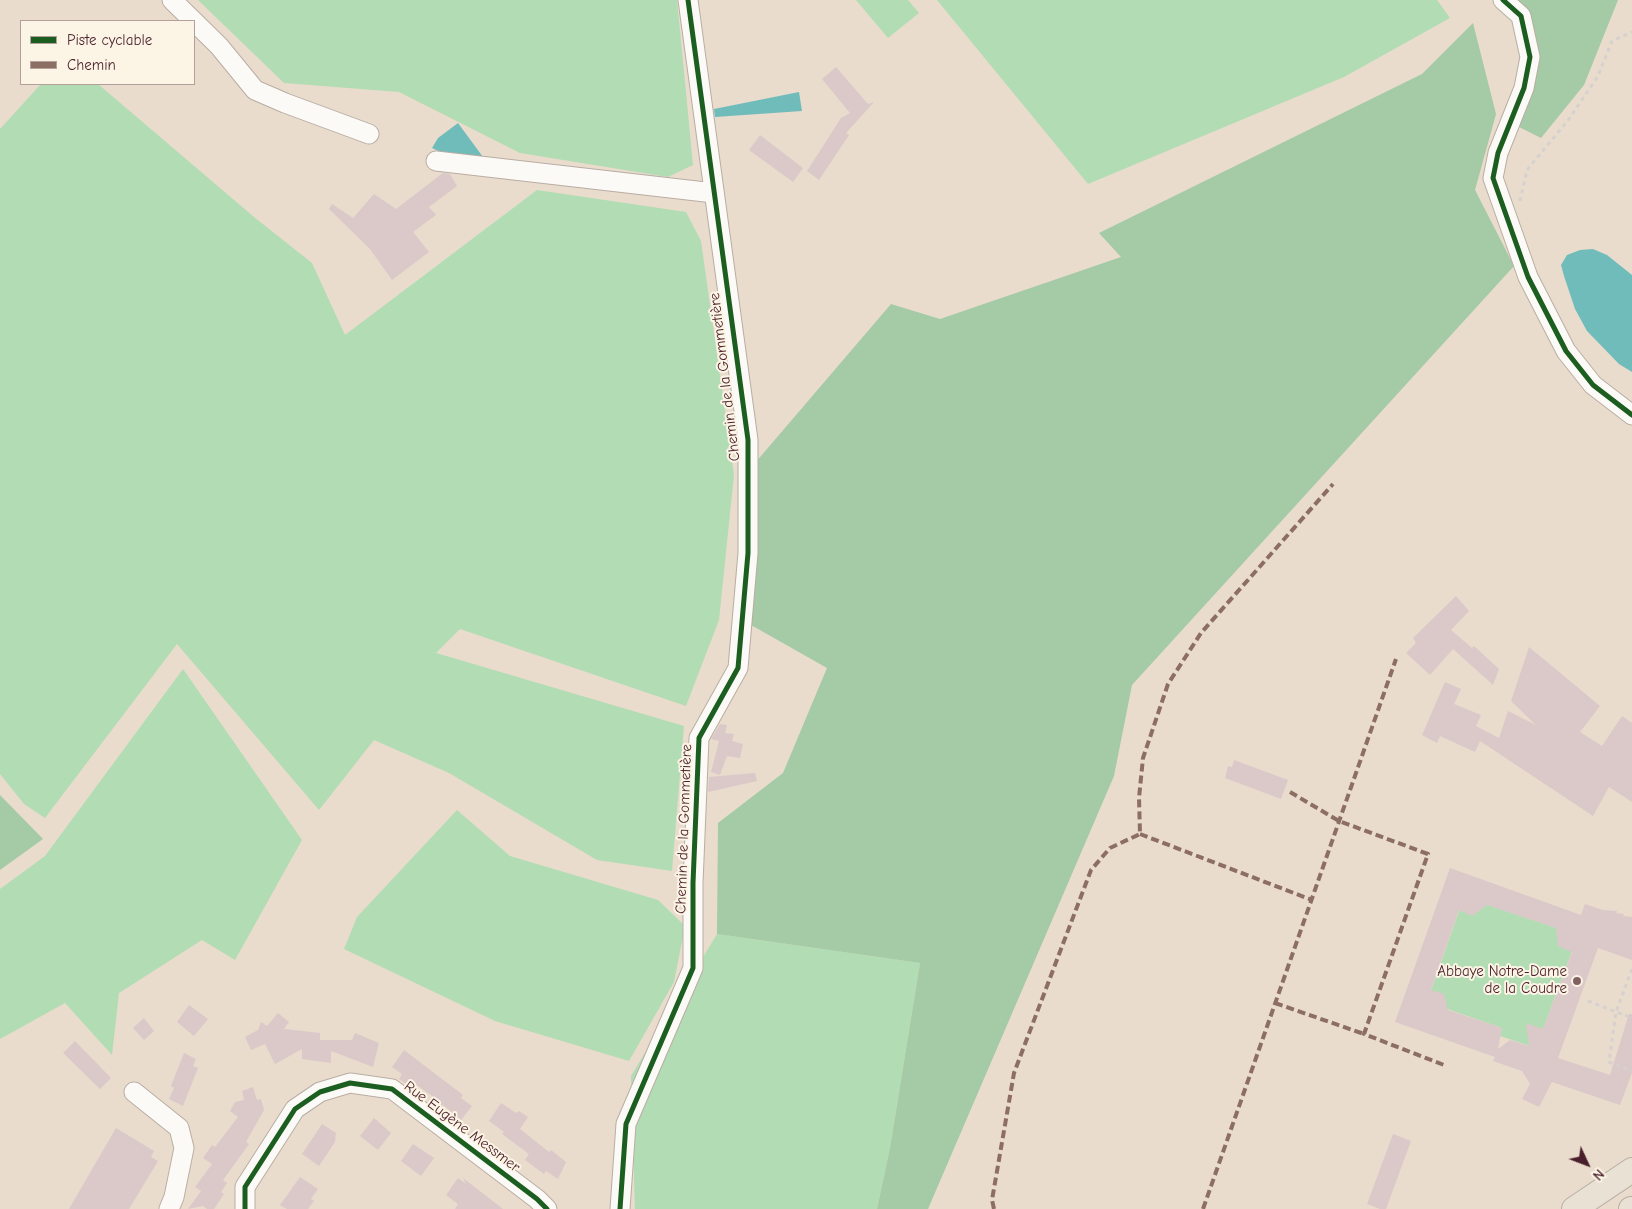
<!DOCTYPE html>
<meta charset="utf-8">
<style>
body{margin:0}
#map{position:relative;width:1632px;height:1209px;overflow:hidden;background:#e9dccc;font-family:"Comic Neue",sans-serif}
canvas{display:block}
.legend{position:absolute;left:20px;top:20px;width:175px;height:65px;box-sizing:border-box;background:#fcf5e5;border:1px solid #b59f9b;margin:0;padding:6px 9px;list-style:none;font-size:15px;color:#4a1f2b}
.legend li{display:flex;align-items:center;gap:10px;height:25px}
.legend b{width:25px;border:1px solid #b59f9b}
.north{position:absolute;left:1562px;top:1139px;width:50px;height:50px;-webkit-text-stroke:4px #fcf5e5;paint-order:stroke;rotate:133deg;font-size:14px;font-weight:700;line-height:20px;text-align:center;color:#4a1f2b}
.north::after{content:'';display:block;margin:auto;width:18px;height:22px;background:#4a1f2b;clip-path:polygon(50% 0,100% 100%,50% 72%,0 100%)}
</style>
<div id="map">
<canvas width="1632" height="1209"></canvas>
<ul class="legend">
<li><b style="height:6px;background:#1b5e20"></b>Piste cyclable</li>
<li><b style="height:6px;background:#8d6e63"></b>Chemin</li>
</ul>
<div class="north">N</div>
</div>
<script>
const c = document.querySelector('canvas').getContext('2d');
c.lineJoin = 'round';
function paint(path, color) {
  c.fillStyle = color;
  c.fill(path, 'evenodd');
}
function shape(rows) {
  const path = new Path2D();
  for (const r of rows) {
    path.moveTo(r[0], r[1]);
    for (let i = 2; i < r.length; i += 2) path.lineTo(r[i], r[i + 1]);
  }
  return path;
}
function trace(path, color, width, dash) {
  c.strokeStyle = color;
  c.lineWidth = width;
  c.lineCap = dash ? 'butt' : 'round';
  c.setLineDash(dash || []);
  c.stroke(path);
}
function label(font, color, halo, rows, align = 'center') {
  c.font = font + ' "Comic Neue",sans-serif';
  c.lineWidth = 4;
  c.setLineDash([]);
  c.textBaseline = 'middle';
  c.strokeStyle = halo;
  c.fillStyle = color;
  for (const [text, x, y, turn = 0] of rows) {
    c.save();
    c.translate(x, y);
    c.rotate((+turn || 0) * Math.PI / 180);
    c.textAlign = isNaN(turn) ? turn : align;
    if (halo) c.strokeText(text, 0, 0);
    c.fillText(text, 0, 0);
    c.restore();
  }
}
paint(shape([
 [198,0,677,0,693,165,668,177,520,153,399,92,284,83],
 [856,0,908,0,919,13,888,38],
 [937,0,1437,0,1450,18,1344,77,1088,184],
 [41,84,98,84,254,217,312,263,345,335,537,190,686,212,701,241,734,475,719,620,686,706,460,629,436,653,684,726,672,871,597,860,449,773,374,740,319,810,177,644,45,818,24,804,0,774,0,129],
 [183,669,302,840,235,960,202,940,119,993,112,1055,65,1003,0,1039,0,889,45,856],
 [457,810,510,856,658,900,685,926,674,982,629,1061,495,1021,344,949,357,917],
 [1464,897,1578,935,1536,1048,1500,1036,1502,1028,1427,1002],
 [717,934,920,963,890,1148,877,1209,635,1209,631,1076]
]), '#b2dcb3');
paint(shape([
 [1513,0,1618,0,1584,85,1541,138,1519,127,1538,57],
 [1473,23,1496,114,1475,190,1514,266,1132,685,1114,776,928,1209,877,1209,890,1148,920,963,717,934,718,823,783,773,827,668,751,625,755,463,891,304,940,319,1121,257,1099,233,1422,74],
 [0,795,43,839,0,870]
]), '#a4caa6');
paint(shape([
 [799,92,802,111,715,117,714,109],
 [458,123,483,157,451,157,432,148,438,138],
 [1593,249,1607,255,1632,275,1632,372,1619,364,1587,331,1575,309,1564,276,1561,265,1567,255,1580,250]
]), '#70bcbb');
paint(shape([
 [836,67,868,104,874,102,846,133,849,135,819,180,807,171,841,118,850,113,822,79],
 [760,135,803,168,793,182,749,150],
 [443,173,450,174,457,186,429,207,436,215,413,232,429,252,392,280,370,249,329,209,332,204,353,218,374,194,396,209],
 [1456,596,1469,611,1451,630,1472,648,1474,646,1499,669,1493,685,1453,649,1430,675,1406,653,1416,643,1413,638],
 [1529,647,1600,706,1580,732,1602,746,1622,716,1632,723,1632,802,1609,787,1593,816,1480,741,1475,752,1440,736,1437,743,1422,735,1445,682,1461,689,1454,704,1481,715,1476,726,1499,738,1508,711,1536,725,1511,701],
 [720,724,727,725,725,733,734,734,732,741,743,744,740,758,727,756,720,775,711,772,719,741,711,739],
 [1234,760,1288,780,1281,799,1225,778,1228,766,1232,767],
 [755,773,757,781,708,792,709,777],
 [1450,868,1581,915,1585,904,1603,910,1617,911,1616,913,1624,914,1623,916,1632,917,1632,960,1598,948,1558,1058,1610,1075,1629,1014,1632,1014,1632,1073,1620,1105,1552,1082,1539,1107,1522,1099,1530,1084,1522,1071,1493,1061,1495,1057,1395,1022],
 [1487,905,1556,928,1558,946,1572,952,1543,1029,1526,1023,1529,1046,1510,1040,1498,1049,1502,1028,1448,1010,1444,994,1431,990,1459,910,1472,916],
 [189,1005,208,1019,194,1036,177,1022],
 [278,1013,289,1022,284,1029,320,1033,320,1040,352,1040,355,1033,379,1043,373,1067,331,1051,331,1063,302,1059,302,1049,275,1064,265,1044,251,1050,245,1037,258,1030,261,1022,267,1026],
 [144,1018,154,1031,144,1040,133,1028],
 [75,1041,111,1078,100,1089,63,1053],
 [404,1050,463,1095,461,1098,472,1106,461,1120,443,1105,437,1109,431,1104,435,1098,414,1083,411,1087,399,1079,402,1074,392,1067],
 [184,1053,196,1059,193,1066,198,1068,183,1106,169,1099,174,1088,171,1086],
 [253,1087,257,1100,261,1099,264,1110,246,1142,249,1144,223,1180,227,1183,221,1192,224,1194,214,1209,207,1209,203,1206,188,1209,201,1191,195,1187,212,1164,203,1158,212,1145,215,1147,238,1117,230,1111,235,1102,244,1100,242,1091],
 [501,1103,516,1113,519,1111,528,1117,520,1129,549,1152,551,1150,566,1162,558,1179,546,1171,544,1174,525,1160,529,1154,502,1134,504,1132,489,1121],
 [374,1118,391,1133,378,1150,360,1136],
 [322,1124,336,1133,335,1142,319,1166,302,1154],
 [116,1128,154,1151,151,1157,158,1161,129,1209,69,1209],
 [1393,1134,1411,1141,1386,1209,1380,1209,1367,1204],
 [413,1144,434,1158,421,1176,401,1161],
 [300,1177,318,1189,311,1199,314,1201,308,1209,287,1209,280,1205],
 [458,1178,466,1184,463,1178,503,1209,455,1209,458,1204,446,1195]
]), '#dbc8c9');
const minor = shape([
 [172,0,219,46,255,90,285,103,369,134],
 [1503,0,1521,16,1530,57,1524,88,1498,153,1493,178,1528,277,1566,351,1593,385,1632,415],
 [436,161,714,193],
 [134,1092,179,1128,184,1148,174,1197,169,1209],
 [245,1209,245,1187,295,1109,320,1092,350,1083,392,1089,537,1199,547,1209],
 [620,1209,626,1124,693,968,693,883,699,738,738,668,748,553,748,440,688,0]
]);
const major = shape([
 [1574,1209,1632,1170],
 [1631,1209,1632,1209]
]);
trace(minor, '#b9ada4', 21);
trace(major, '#b9ada4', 26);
trace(shape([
 [1520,201,1527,170,1569,119,1598,76,1612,41,1632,32],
 [1632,969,1616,1012,1609,1062,1632,1071],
 [1588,1001,1632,1018]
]), '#d6d1ce', 3, [4, 4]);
trace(minor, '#fcfaf7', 19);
trace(major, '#e9e1d4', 24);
trace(shape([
 [1290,792,1339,821,1428,854,1364,1034,1444,1065],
 [1140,834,1312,900],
 [1275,1003,1364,1034],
 [994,1209,992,1200,1014,1073,1091,870,1110,848,1140,834,1139,798,1143,758,1168,684,1201,633,1333,484],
 [1203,1209,1396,659]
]), '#8d6e63', 4, [8, 4]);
trace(shape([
 [1503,0,1521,16,1530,57,1524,88,1498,153,1493,178,1528,277,1566,351,1593,385,1632,415],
 [245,1209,245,1187,295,1109,320,1092,350,1083,392,1089,537,1199,547,1209],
 [620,1209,626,1124,693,968,693,883,699,738,738,668,748,553,748,440,688,0]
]), '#1b5e20', 5);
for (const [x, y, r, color] of [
 [1577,981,5,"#826163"]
]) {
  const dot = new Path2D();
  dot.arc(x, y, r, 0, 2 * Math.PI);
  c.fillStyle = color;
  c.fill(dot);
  trace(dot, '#fcf5e5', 2);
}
label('15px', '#4a1f2b', '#fcf5e5', [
 ["Chemin de la Gommetière",725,377,-97],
 ["Chemin de la Gommetière",684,829,-88],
 ["Rue Eugène Messmer",462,1127,37]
]);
label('15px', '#4a1f2b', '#fcf5e5', [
 ["Abbaye Notre-Dame",1567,972],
 ["de la Coudre",1567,989]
], 'right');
</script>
